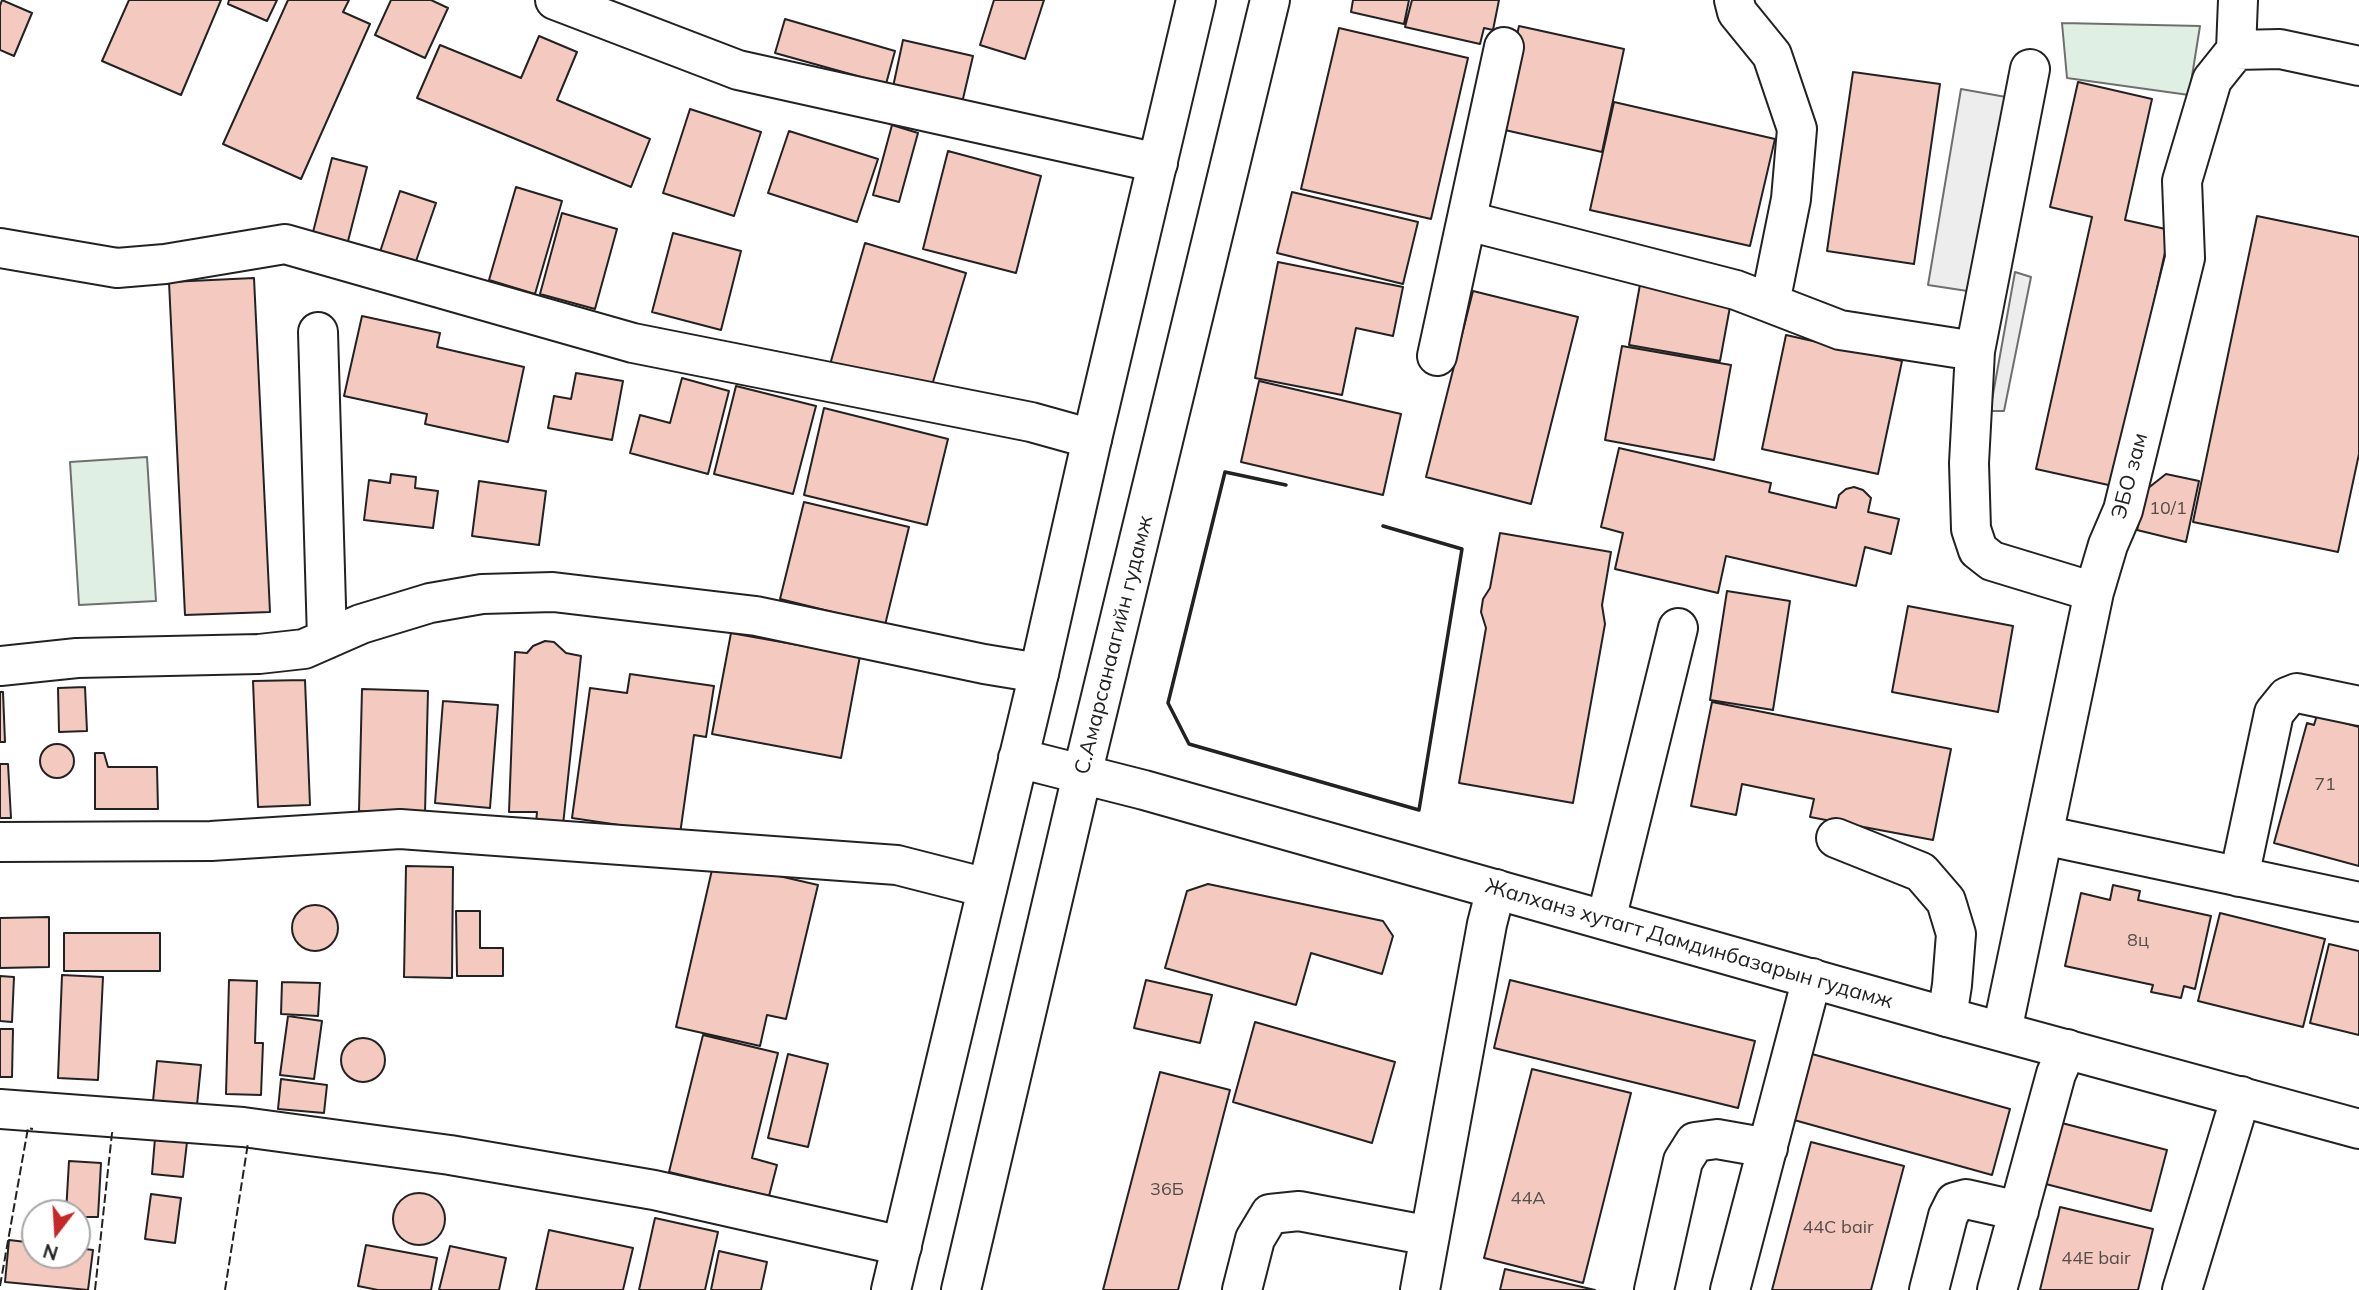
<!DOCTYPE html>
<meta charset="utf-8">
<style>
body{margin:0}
#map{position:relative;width:2359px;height:1290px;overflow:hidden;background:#fff;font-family:Mulish,sans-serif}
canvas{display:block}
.north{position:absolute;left:21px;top:1199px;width:70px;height:70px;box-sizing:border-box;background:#fff;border:2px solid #a7a7a7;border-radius:50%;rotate:197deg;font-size:19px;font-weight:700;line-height:28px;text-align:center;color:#222}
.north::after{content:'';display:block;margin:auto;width:24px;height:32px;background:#c62828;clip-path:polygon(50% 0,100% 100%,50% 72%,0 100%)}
</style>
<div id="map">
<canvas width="2359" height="1290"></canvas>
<div class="north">N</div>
</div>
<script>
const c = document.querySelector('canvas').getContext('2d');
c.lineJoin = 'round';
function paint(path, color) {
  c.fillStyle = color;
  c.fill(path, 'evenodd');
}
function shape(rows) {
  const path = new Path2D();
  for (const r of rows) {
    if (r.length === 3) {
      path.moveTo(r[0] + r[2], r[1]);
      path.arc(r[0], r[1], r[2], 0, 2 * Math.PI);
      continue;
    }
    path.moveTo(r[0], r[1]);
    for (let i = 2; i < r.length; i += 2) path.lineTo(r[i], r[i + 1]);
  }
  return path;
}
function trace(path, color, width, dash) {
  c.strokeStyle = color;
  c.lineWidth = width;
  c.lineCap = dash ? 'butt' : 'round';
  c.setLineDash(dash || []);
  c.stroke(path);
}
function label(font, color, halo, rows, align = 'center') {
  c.font = font + ' Mulish,sans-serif';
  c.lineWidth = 5;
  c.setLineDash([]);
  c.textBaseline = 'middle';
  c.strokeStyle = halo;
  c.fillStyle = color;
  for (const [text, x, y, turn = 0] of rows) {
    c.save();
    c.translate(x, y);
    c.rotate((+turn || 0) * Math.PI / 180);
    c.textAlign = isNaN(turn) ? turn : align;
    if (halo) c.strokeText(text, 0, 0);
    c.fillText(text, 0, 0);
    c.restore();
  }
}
const green = shape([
 [2062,23,2200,26,2189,95,2067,78,2062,23],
 [147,457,156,601,79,605,70,462,147,457]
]);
paint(green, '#e0efe3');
trace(green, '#6f6f6f', 2);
const parking = shape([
 [1961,89,2006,97,1974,292,1928,285,1961,89],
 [2015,272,2031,277,2004,411,1990,411,2015,272]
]);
paint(parking, '#ededed');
trace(parking, '#6f6f6f', 2);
const building = shape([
 [2,0,32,13,14,56,0,50,0,6,2,0],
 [129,0,221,0,181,95,102,61,129,0],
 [229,0,277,0,267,21,228,4,229,0],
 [288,0,349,0,343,12,370,24,301,179,223,144,288,0],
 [391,0,431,0,448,8,425,58,375,35,391,0],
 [994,0,1044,0,1025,59,980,45,994,0],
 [1353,0,1409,0,1404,24,1351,12,1353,0],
 [1412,0,1499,0,1493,30,1484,28,1480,44,1405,27,1412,0],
 [785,19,895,51,886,84,775,53,785,19],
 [1519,26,1624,49,1602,152,1496,128,1519,26],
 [1339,28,1468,58,1431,219,1301,189,1339,28],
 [539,36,577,52,557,100,650,139,631,187,417,98,440,45,521,78,539,36],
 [903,40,973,56,962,103,893,87,903,40],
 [1853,72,1940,84,1914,264,1827,251,1853,72],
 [2078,82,2152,99,2125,220,2170,230,2113,486,2036,469,2092,217,2050,207,2078,82],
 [1614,102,1775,139,1750,246,1590,210,1614,102],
 [690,109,761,132,734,216,663,193,690,109],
 [892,125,918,133,899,202,873,195,892,125],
 [789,131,878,159,857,222,768,193,789,131],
 [948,151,1041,176,1016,273,923,249,948,151],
 [332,158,367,167,347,245,312,236,332,158],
 [516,187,562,201,535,294,489,280,516,187],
 [400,191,436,203,414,267,379,255,400,191],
 [1292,192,1418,222,1403,284,1277,253,1292,192],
 [562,213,617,229,595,309,540,294,562,213],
 [2257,216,2359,237,2359,454,2338,552,2193,522,2257,216],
 [673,233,741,251,721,330,652,312,673,233],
 [865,243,966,273,929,395,829,368,865,243],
 [1278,262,1403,287,1393,336,1356,328,1342,395,1255,378,1278,262],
 [254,278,270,612,185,615,169,282,254,278],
 [1641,279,1732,296,1720,361,1629,345,1641,279],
 [1473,291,1578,317,1531,504,1426,477,1473,291],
 [362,316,440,333,437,347,524,367,508,442,425,424,427,414,344,396,362,316],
 [1786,335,1902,361,1878,474,1762,449,1786,335],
 [1622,346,1731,365,1714,460,1605,440,1622,346],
 [576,373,623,381,612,440,548,428,554,396,571,399,576,373],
 [682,378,729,391,708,474,630,453,640,415,670,423,682,378],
 [1259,381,1401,414,1383,495,1241,462,1259,381],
 [736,386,816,406,793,494,714,474,736,386],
 [824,408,948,439,927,525,804,495,824,408],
 [1619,448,1771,483,1769,492,1836,508,1839,495,1846,489,1854,487,1863,490,1871,498,1868,512,1899,519,1891,554,1865,547,1856,586,1726,556,1718,593,1615,569,1623,533,1601,527,1619,448],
 [391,474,416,477,415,488,438,491,433,528,364,520,369,480,390,483,391,474],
 [2166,474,2199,481,2186,542,2137,530,2147,489,2166,474],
 [479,481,546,491,539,545,472,536,479,481],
 [804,502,909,527,885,625,780,599,804,502],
 [1500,533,1611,552,1602,605,1605,624,1573,803,1459,783,1486,628,1481,612,1483,599,1490,588,1500,533],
 [1727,591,1790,601,1773,710,1710,700,1727,591],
 [1908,606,2013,626,1998,712,1892,692,1908,606],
 [731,633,860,656,841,758,712,734,731,633],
 [545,641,554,642,566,653,581,656,563,825,536,823,537,812,509,812,515,652,527,653,533,646,545,641],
 [630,674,714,686,706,737,694,735,680,834,572,818,590,688,627,693,630,674],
 [305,680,310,805,258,807,253,681,305,680],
 [85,687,87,731,59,732,58,688,85,687],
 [362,689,428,691,425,813,359,811,362,689],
 [0,692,3,692,5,742,0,742,0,692],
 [443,701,498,705,490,808,435,803,443,701],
 [1712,702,1951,749,1933,840,1810,817,1814,799,1742,784,1736,815,1691,806,1712,702],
 [2317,715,2359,727,2359,866,2274,843,2307,723,2314,725,2317,715],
 [57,761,17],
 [95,753,104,753,108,767,157,767,158,809,95,809,95,753],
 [0,764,8,764,11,818,0,818,0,764],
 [714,861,818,885,786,1019,767,1015,760,1046,676,1027,714,861],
 [406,866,453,867,452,978,404,977,406,866],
 [1208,884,1383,921,1393,936,1382,974,1311,953,1296,1005,1165,968,1187,891,1208,884],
 [2113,885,2140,891,2138,900,2211,916,2195,989,2184,986,2181,998,2151,992,2153,985,2065,966,2081,893,2110,900,2113,885],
 [315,928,23],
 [456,911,480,911,480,948,503,948,503,976,457,976,456,911],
 [2220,913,2325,939,2303,1027,2198,1001,2220,913],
 [49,917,49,967,0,968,0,918,49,917],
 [64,933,160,933,160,971,64,971,64,933],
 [2329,944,2359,951,2359,1035,2310,1023,2329,944],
 [62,975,103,977,98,1080,58,1078,62,975],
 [0,976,14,977,12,1022,0,1021,0,976],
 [229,980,257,981,255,1043,263,1043,261,1095,226,1094,229,980],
 [1146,980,1212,995,1200,1043,1134,1028,1146,980],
 [1510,980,1755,1041,1738,1108,1494,1048,1510,980],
 [282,982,320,983,318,1016,281,1014,282,982],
 [288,1016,322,1021,314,1079,280,1075,288,1016],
 [1255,1022,1395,1062,1372,1143,1233,1102,1255,1022],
 [0,1029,13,1029,12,1077,0,1077,0,1029],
 [703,1035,778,1053,752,1158,777,1165,769,1196,669,1172,703,1035],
 [363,1060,22],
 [788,1054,828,1064,808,1147,768,1138,788,1054],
 [1812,1054,2010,1109,1992,1175,1794,1120,1812,1054],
 [157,1061,201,1065,197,1105,153,1101,157,1061],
 [1532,1069,1631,1093,1583,1283,1484,1258,1532,1069],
 [1160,1072,1230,1090,1178,1290,1103,1290,1160,1072],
 [281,1079,327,1085,324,1113,278,1109,281,1079],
 [2050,1120,2167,1150,2151,1211,2034,1181,2050,1120],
 [155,1138,187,1142,183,1177,152,1174,155,1138],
 [1811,1142,1904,1166,1871,1290,1772,1290,1811,1142],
 [69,1161,101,1163,98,1217,77,1217,77,1213,66,1213,69,1161],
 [419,1219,26],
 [151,1194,181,1198,175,1243,145,1239,151,1194],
 [2060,1207,2153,1229,2138,1290,2040,1290,2060,1207],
 [655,1218,718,1232,705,1290,639,1290,655,1218],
 [549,1230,633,1248,623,1290,536,1290,549,1230],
 [9,1240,35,1243,35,1255,77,1255,77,1248,93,1250,88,1290,5,1282,9,1240],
 [366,1245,437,1258,431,1290,378,1290,358,1286,366,1245],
 [450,1246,506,1258,499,1290,439,1290,450,1246],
 [719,1251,767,1262,761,1290,711,1290,719,1251],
 [1505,1269,1595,1290,1500,1290,1505,1269]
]);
paint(building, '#f3c9c0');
trace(building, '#222', 2);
const minor = shape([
 [555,0,738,70,1158,163],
 [1734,0,1737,12,1772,55,1797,129,1791,199,1770,303,1840,330,1975,351,1969,463,1971,529,1978,550,1992,561,2094,592],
 [2236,50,2238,0],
 [1468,221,1736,290,1770,303],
 [0,248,117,268,165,264,285,244,633,343,1031,422,1092,439],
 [318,332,327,639],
 [1975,351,2030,69],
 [1437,356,1504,47],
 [0,666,77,658,259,654,304,649,361,624,430,603,482,594,553,592,756,616,984,664,1039,673],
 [2043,835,2359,902],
 [1836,838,1921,872,1946,901,1956,934,1952,985,1947,1017],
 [0,842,211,841,400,829,897,865,987,888],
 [2239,877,2274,713,2287,697,2297,693,2359,706],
 [1606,920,1678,628],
 [2002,1031,2094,592,2108,545,2123,510,2185,258,2182,181,2212,80,2236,50,2280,49,2359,66],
 [0,1109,243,1127,450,1155,654,1190,902,1246],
 [1242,1290,1255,1239,1270,1214,1299,1211,1430,1236],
 [1420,1290,1487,924,1496,889],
 [1654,1290,1683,1161,1695,1142,1717,1139,1768,1148],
 [1730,1290,1812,978],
 [1929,1290,1948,1216,1955,1202,1966,1199,2019,1211],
 [1997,1290,2056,1074,2067,1049],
 [2182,1290,2241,1096]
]);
const major = shape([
 [1018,758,1144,790,1947,1017,2359,1129],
 [891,1290,1039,673,1092,439,1196,0],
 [961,1290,1082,775,1270,0]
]);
trace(minor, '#222', 42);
trace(major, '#222', 42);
trace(minor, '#fff', 38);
trace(major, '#fff', 38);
trace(shape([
 [0,1286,28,1128,33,1129],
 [95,1290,112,1133,116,1134],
 [225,1290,248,1143]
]), '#222', 2, [9, 3.5]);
trace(shape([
 [1286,485,1225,472,1168,703,1189,744,1419,810,1462,549,1383,526]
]), '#222', 3.5);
label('18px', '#564c4a', null, [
 ["10/1",2168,509],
 ["71",2325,785],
 ["8ц",2138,941],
 ["36Б",1167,1190],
 ["44A",1528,1199],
 ["44C bair",1838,1228],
 ["44E bair",2096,1259]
]);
label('21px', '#222', '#fff', [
 ["ЭБО зам",2130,476,-75],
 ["С.Амарсанаагийн гудамж",1114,645,-76],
 ["Жалханз хутагт Дамдинбазарын гудамж",1689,944,16]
]);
</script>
